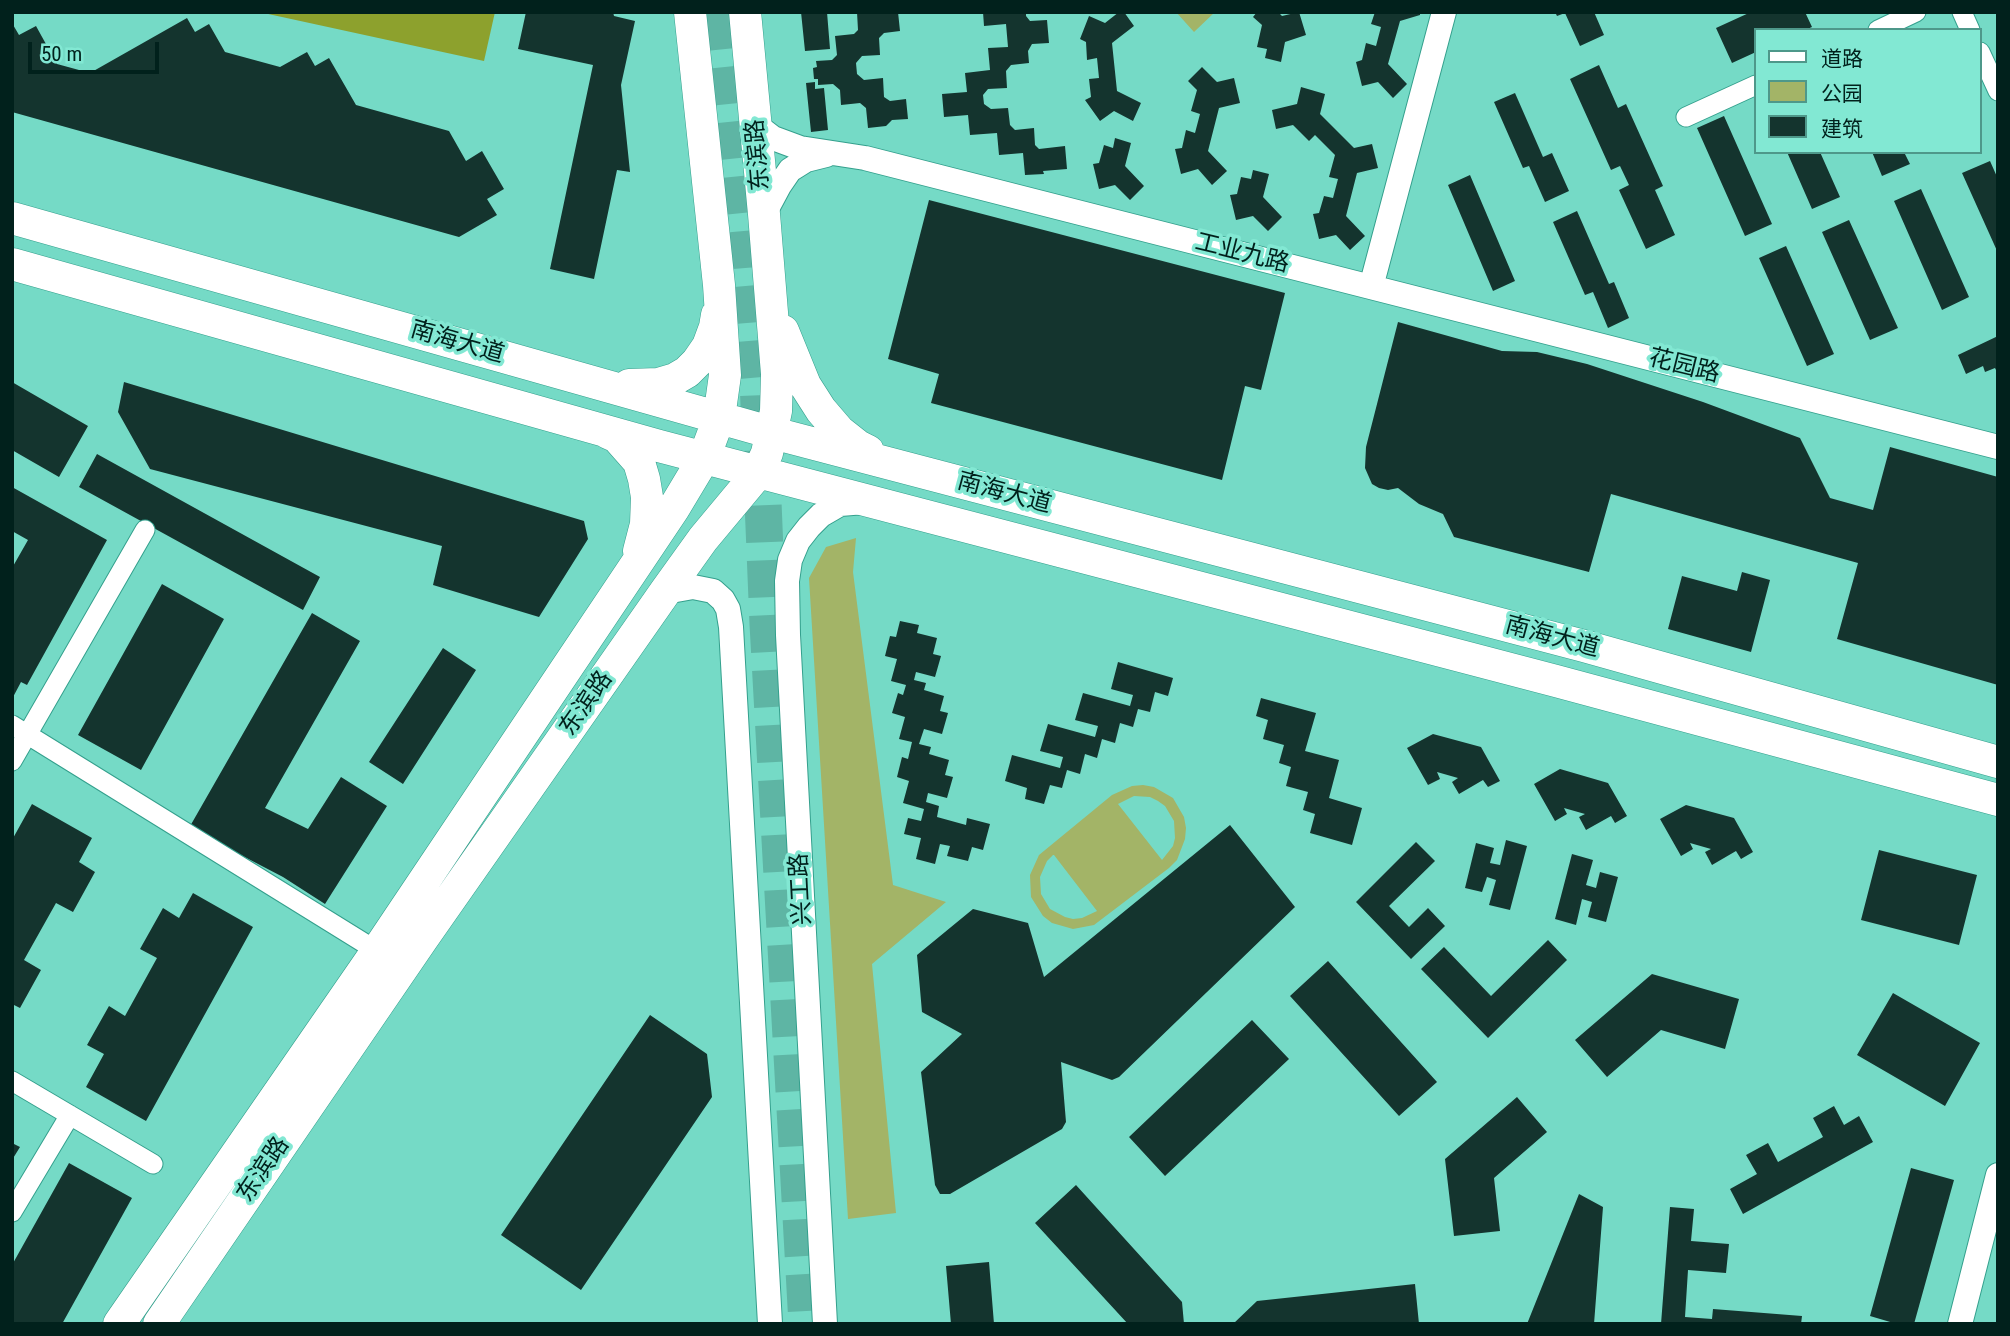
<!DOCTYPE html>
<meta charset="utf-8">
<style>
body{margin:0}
#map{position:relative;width:2010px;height:1336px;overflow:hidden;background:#75dac6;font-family:"Roboto Condensed","Noto Sans SC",sans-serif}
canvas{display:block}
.frame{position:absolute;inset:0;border:14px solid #01211c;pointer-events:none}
.legend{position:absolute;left:1754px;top:28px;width:228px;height:126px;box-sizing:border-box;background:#82e8d3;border:2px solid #4e988a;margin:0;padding:9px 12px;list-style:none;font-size:21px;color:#01211c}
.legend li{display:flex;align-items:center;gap:14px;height:35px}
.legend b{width:35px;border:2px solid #4e988a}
.scale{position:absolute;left:28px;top:42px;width:131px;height:32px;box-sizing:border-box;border:4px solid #01211c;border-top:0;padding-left:9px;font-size:21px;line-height:24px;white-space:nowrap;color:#01211c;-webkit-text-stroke:5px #82e8d3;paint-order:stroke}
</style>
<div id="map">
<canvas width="2010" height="1336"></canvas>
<div class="frame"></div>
<ul class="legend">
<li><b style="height:9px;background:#fff"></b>道路</li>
<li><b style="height:19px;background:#a3b467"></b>公园</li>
<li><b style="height:19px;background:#14342e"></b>建筑</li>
</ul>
<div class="scale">50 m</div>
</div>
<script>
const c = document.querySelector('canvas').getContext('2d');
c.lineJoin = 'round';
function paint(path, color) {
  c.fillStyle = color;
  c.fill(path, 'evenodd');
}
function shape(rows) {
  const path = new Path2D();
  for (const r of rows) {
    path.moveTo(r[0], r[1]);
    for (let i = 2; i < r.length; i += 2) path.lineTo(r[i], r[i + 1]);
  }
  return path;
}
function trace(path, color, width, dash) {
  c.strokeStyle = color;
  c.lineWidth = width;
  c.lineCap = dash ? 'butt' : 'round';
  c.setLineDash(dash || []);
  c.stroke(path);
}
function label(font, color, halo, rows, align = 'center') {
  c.font = font + ' "Roboto Condensed","Noto Sans SC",sans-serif';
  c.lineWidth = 7;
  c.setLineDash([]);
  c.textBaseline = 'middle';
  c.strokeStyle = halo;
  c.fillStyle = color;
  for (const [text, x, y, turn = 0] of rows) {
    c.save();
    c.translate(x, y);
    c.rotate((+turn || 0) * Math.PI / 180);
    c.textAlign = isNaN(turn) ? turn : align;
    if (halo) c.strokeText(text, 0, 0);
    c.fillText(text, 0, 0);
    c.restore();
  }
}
paint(shape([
 [1176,12,1215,12,1194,32],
 [856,538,853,572,893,885,946,902,872,964,896,1213,848,1219,809,578,826,547],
 [1143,785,1154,787,1173,798,1184,817,1186,828,1185,839,1177,860,1169,868,1094,925,1073,929,1052,923,1043,916,1031,897,1030,875,1039,855,1112,795,1132,786],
 [1134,796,1150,797,1158,801,1165,806,1174,821,1175,838,1173,846,1162,860,1118,804],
 [1053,855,1054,855,1097,911,1082,918,1073,919,1065,917,1050,909,1041,894,1040,877,1047,861]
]), '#a3b467');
paint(shape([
 [259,12,495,12,484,61]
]), '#8da12d');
paint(shape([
 [526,12,596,12,604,14,604,12,613,12,614,16,635,21,621,85,630,172,617,170,594,279,550,269,593,65,518,49],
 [801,12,827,12,830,49,805,51],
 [857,12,898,12,900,31,884,33,879,38,880,55,862,56,856,63,857,74,864,80,883,78,884,97,890,101,906,99,908,119,892,120,886,126,868,128,866,108,860,103,841,105,840,90,833,84,818,85,818,79,814,79,813,68,817,67,816,61,832,60,837,55,835,36,854,34,858,30],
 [983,12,1026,12,1026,16,1030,21,1047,20,1049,43,1032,44,1028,51,1029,63,1011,65,1006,71,1007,88,988,89,983,95,984,104,991,109,1008,108,1010,125,1015,130,1034,128,1035,145,1039,149,1065,146,1067,169,1043,171,1044,174,1025,175,1023,153,999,155,997,133,970,135,968,115,944,117,942,94,967,92,965,73,990,70,988,48,1008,47,1006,24,984,26],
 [1119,12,1124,12,1134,26,1112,43,1117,91,1141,103,1133,121,1114,111,1100,121,1085,100,1091,97,1089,79,1099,78,1097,58,1087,60,1086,42,1080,39,1089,16,1105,23],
 [1257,12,1278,12,1282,16,1299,12,1306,35,1285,42,1281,62,1265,58,1267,49,1257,47,1262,25,1253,17],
 [1375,12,1420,12,1420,15,1400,21,1388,64,1407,84,1393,98,1378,82,1362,86,1356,62,1362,60,1366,43,1376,46,1381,27,1371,24],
 [1555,12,1594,12,1604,35,1580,46,1565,13,1557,16],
 [1751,12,1805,12,1812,27,1805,30,1756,30,1756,52,1732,63,1716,28],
 [187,18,195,32,209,24,225,52,280,67,307,52,315,66,329,58,356,105,449,131,466,161,482,151,504,189,487,199,497,215,459,237,12,112,12,23,19,35,36,26,57,64,90,73],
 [1599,65,1618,108,1626,104,1663,186,1655,190,1675,235,1646,249,1619,190,1629,185,1620,166,1611,170,1570,79],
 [1202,67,1217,82,1234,78,1240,103,1219,108,1208,151,1227,171,1212,185,1198,169,1181,174,1175,149,1182,148,1186,130,1195,133,1200,114,1191,111,1197,90,1188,81],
 [815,82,815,89,824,88,828,130,811,132,806,83],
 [1301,87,1325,94,1320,114,1354,148,1372,144,1378,168,1357,173,1346,216,1365,236,1350,250,1336,235,1319,239,1313,214,1319,213,1324,196,1333,198,1338,179,1329,177,1335,155,1315,135,1309,141,1293,125,1276,129,1272,110,1297,104],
 [1515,93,1543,157,1552,153,1569,191,1545,202,1529,166,1523,168,1494,102],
 [1724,116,1772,224,1745,236,1697,128],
 [1115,138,1131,143,1125,166,1144,186,1130,200,1115,185,1099,189,1093,164,1099,163,1104,145,1113,148],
 [1787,152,1820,152,1840,197,1812,209],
 [1872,152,1904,152,1910,164,1882,176],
 [1990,161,1998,179,1998,253,1962,173],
 [1253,170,1269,174,1263,197,1282,217,1268,231,1253,216,1236,220,1230,195,1237,194,1241,177,1251,179],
 [1470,175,1515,281,1493,291,1448,185],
 [1921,189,1969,297,1942,310,1894,201],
 [929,200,1285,293,1261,390,1245,386,1222,480,931,403,939,374,888,359],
 [1577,211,1609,284,1614,282,1629,318,1608,328,1593,292,1585,295,1553,222],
 [1849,220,1898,328,1870,340,1822,232],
 [1786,246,1834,354,1807,366,1759,258],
 [1398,322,1502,351,1537,352,1587,364,1703,402,1800,438,1830,498,1873,510,1890,447,1998,477,1998,685,1837,639,1858,563,1611,494,1589,572,1454,537,1443,514,1419,504,1398,488,1388,490,1379,488,1372,484,1365,468,1366,447],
 [1998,336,1998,374,1995,368,1985,372,1983,366,1966,374,1958,355],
 [12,382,88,426,59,477,12,450],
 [124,382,584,521,588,539,539,617,433,585,442,546,150,469,118,412],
 [97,454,320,577,303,610,79,487],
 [12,487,107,540,27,685,21,682,12,699,12,568,28,540,12,531],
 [1742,572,1770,580,1751,652,1668,629,1682,576,1737,591],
 [162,584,224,619,141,770,78,735],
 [312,613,360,641,265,808,308,829,341,777,387,806,325,904,283,877,189,828],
 [900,621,919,625,917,633,937,638,933,654,941,656,935,677,916,672,914,680,926,683,924,690,944,696,940,711,948,713,942,734,924,729,919,744,931,747,929,754,949,760,945,775,953,777,947,798,928,793,926,802,939,806,937,817,966,825,967,818,990,824,983,850,972,847,968,861,947,856,950,846,940,844,935,864,916,859,921,838,904,834,908,818,921,821,924,809,903,803,909,781,897,777,902,757,908,759,912,742,899,739,905,717,892,713,898,693,903,695,906,685,891,681,897,659,885,656,890,636,896,637],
 [443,648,476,670,403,784,369,762],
 [1118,662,1173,678,1168,696,1155,692,1150,712,1138,709,1133,727,1120,723,1115,743,1102,739,1097,758,1085,754,1080,774,1067,770,1062,788,1050,785,1044,804,1025,799,1027,788,1005,781,1012,755,1060,768,1063,757,1040,751,1048,724,1095,737,1098,726,1075,720,1083,693,1130,706,1133,695,1111,689],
 [1261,698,1316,713,1305,751,1339,760,1329,798,1362,808,1352,845,1310,833,1315,814,1303,810,1308,792,1286,786,1291,767,1279,763,1284,745,1263,739,1268,720,1256,716],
 [1433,734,1481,747,1500,781,1488,787,1483,780,1459,794,1452,782,1458,778,1437,772,1440,779,1428,785,1407,748],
 [1560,769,1608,783,1627,816,1615,823,1611,816,1586,830,1579,817,1585,814,1564,808,1567,814,1555,821,1534,784],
 [32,804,92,838,79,862,95,872,73,912,56,903,24,960,41,970,20,1008,12,1004,12,840],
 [1686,805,1734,818,1753,852,1741,859,1736,851,1712,865,1705,852,1711,849,1690,843,1693,849,1681,856,1660,819],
 [1230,825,1295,907,1119,1077,1112,1080,1061,1062,1066,1122,1062,1129,950,1194,940,1194,935,1185,921,1072,962,1034,922,1012,917,955,973,909,1028,923,1044,977],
 [1506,840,1527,846,1510,910,1489,905,1496,880,1487,877,1482,892,1465,888,1476,843,1494,848,1490,863,1500,865],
 [1416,842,1435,861,1389,906,1409,927,1428,908,1445,926,1411,959,1356,902],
 [1879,850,1977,875,1959,945,1861,920],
 [1572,854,1593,860,1586,885,1596,888,1600,872,1618,877,1606,922,1588,917,1592,902,1582,899,1576,925,1555,919],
 [193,893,253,927,146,1121,86,1087,104,1054,87,1045,109,1006,125,1016,157,958,140,949,163,908,179,918],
 [1548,940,1567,960,1488,1038,1421,969,1444,947,1491,996],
 [1328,961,1437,1082,1399,1116,1290,996],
 [1652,974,1739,999,1725,1049,1661,1030,1607,1077,1575,1040],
 [1893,993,1980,1043,1945,1106,1857,1055],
 [650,1015,707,1054,712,1097,581,1290,501,1235],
 [1252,1020,1289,1059,1165,1176,1129,1137],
 [1517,1097,1547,1132,1494,1178,1500,1231,1454,1236,1445,1159],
 [1834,1106,1844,1125,1859,1116,1873,1142,1743,1214,1730,1189,1757,1174,1746,1155,1768,1143,1778,1162,1823,1137,1813,1118],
 [12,1143,20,1147,12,1160],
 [69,1163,132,1198,62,1324,12,1324,12,1265],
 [1911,1168,1954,1180,1914,1324,1897,1324,1870,1316],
 [1076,1185,1182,1302,1184,1324,1128,1324,1035,1223],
 [1579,1194,1603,1207,1594,1324,1527,1324],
 [1670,1207,1694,1209,1691,1241,1729,1244,1726,1273,1688,1270,1685,1317,1712,1319,1713,1309,1802,1316,1801,1324,1661,1324],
 [989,1262,994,1324,951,1324,946,1266],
 [1415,1284,1419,1324,1233,1324,1257,1301]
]), '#14342e');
trace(shape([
 [723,12,744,217,758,380,768,624,807,1324]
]), '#5eb5a4', 37, [37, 18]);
const minor = shape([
 [1962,12,1970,30],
 [1878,30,1916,12],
 [1980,52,1998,91],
 [1686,117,1756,85],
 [12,725,377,951],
 [12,761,145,530],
 [12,1081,153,1164],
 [12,1212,70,1115]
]);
const tertiary = shape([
 [755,119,760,128,773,138,800,148,865,158,1998,447],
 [764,214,779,186,790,170,806,160,826,155],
 [1371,287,1444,12],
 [665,592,693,587,713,591,723,600,728,609,731,627,770,1324],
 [825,1324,788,635,787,581,790,560,798,541,809,527,821,515,840,504,865,502],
 [1960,1324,1998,1175]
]);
const primary = shape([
 [12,218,773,433,1584,646,1998,762],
 [12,264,659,446,1556,681,1998,800],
 [783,331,805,385,821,410,839,431,858,446,868,451],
 [629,385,658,384,675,379,687,372,697,362,708,346,715,327,717,315],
 [608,433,617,437,639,462,644,479,647,497,646,524,639,551],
 [119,1324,377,951,674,508,704,458,719,418,725,375,719,285,690,12],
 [159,1324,423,938,665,592,703,539,758,473,767,453,776,411,777,374,764,214,745,12]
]);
trace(minor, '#34a08d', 21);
trace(tertiary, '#34a08d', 26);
trace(primary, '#34a08d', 33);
trace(minor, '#fff', 19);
trace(tertiary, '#fff', 24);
trace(primary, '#fff', 32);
label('24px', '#01211c', '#82e8d3', [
 ["东滨路",759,155,-95],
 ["工业九路",1242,254,14],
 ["南海大道",457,343,16],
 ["花园路",1684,367,14],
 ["南海大道",1004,494,15],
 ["南海大道",1552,638,15],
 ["东滨路",587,704,-55],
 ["兴工路",802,889,-93],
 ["东滨路",264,1170,-56]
]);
</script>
